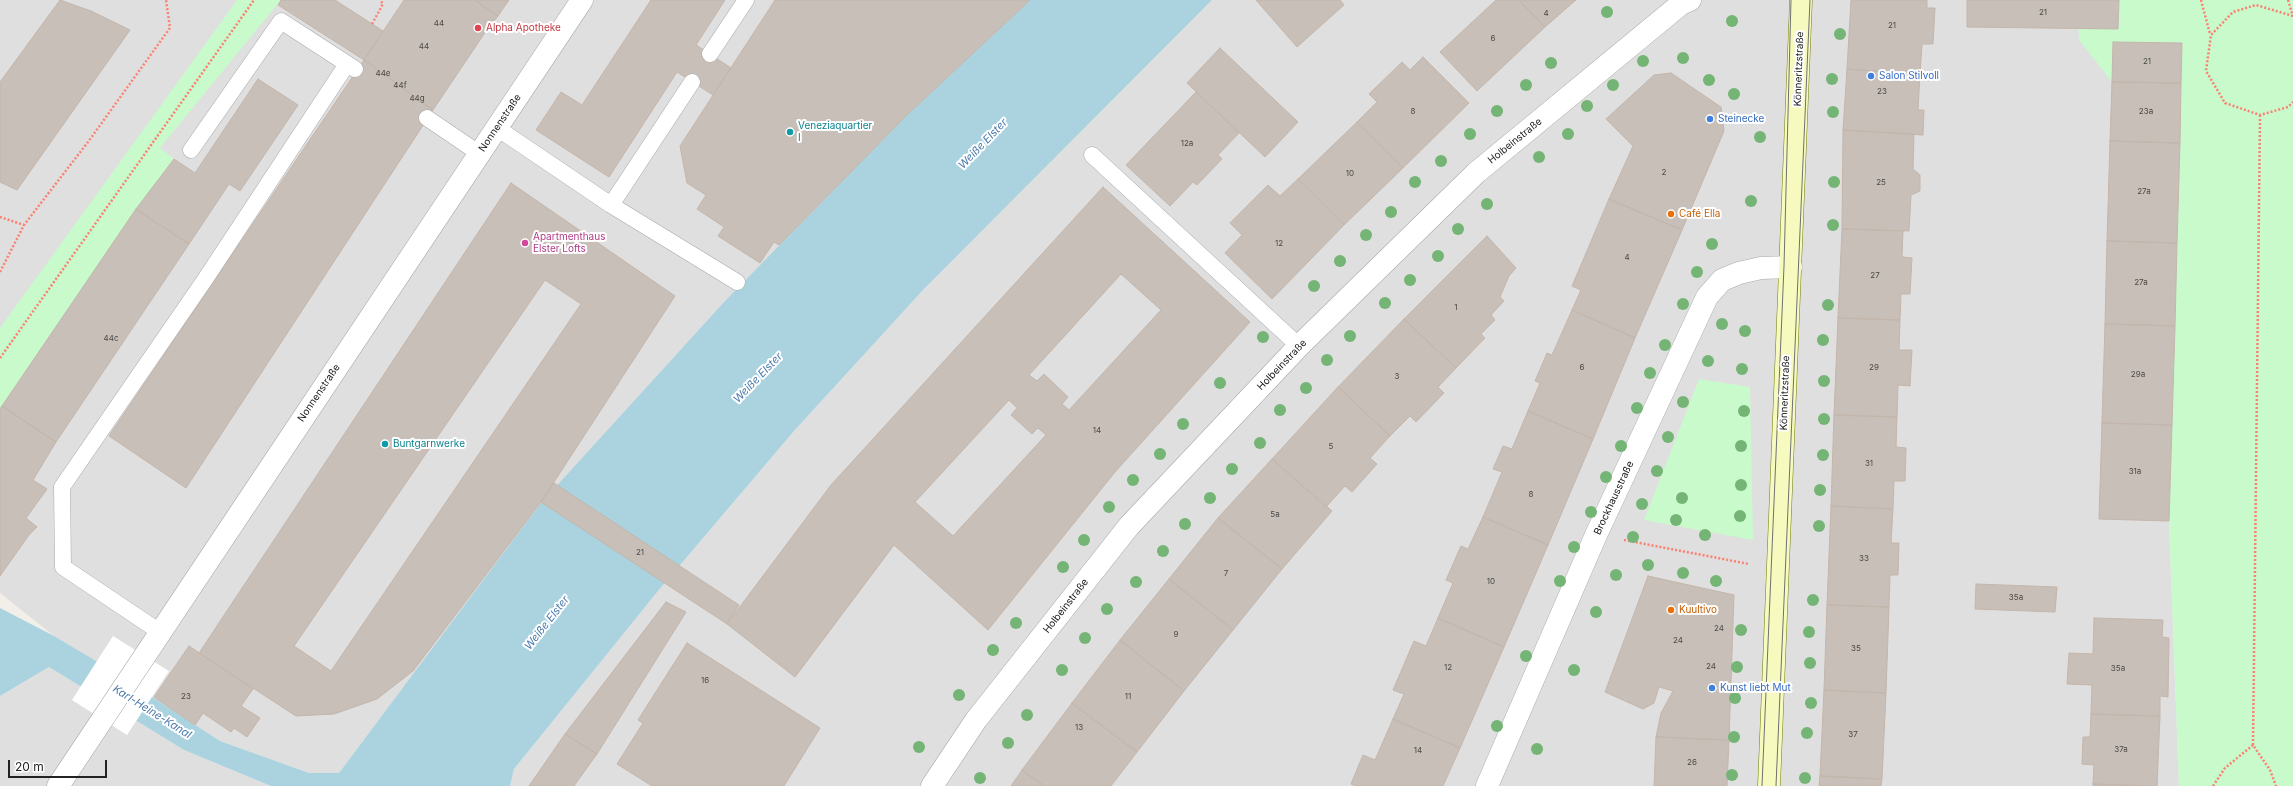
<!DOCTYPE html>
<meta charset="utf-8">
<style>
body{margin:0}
#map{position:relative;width:2293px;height:786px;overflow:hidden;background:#f2efe9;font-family:Inter,sans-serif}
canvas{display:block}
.scale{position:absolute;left:8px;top:760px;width:99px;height:18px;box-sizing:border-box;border:2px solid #222;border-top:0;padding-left:5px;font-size:12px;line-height:14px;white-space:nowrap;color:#222;-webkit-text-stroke:3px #fff;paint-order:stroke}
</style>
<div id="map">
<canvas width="2293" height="786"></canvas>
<div class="scale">20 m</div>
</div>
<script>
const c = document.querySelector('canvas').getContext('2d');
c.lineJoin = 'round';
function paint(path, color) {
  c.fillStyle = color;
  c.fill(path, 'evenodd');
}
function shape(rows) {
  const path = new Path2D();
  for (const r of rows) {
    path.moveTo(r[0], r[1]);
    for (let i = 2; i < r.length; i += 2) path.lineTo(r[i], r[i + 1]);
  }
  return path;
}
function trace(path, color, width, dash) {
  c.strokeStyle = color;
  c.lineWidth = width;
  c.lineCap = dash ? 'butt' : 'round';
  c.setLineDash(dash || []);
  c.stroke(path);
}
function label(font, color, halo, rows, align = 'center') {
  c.font = font + ' Inter,sans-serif';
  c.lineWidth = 4;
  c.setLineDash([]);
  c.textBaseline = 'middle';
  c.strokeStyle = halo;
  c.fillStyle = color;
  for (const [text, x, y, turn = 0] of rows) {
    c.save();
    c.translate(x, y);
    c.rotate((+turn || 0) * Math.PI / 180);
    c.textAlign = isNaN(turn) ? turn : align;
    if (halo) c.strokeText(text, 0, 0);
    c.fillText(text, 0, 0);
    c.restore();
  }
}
paint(shape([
 [0,0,1030,0,996,31,724,302,540,504,339,773,309,773,220,741,54,636,0,593],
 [1212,0,2077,0,2181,83,2169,521,2179,786,510,786,514,769,658,591,794,431,923,290],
 [49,667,184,750,271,786,0,786,0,696]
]), '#e0dfdf');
paint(shape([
 [237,0,281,0,160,148,174,159,136,209,0,409,0,328],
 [2077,0,2293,0,2293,786,2179,786,2169,521,2181,83,2112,82,2079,40],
 [1699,379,1750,387,1753,540,1644,520]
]), '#c8facc');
paint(shape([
 [1030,0,1212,0,923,290,794,431,658,591,514,769,510,786,271,786,184,750,49,667,0,696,0,608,54,636,101,664,220,741,309,773,339,773,540,504,724,302,908,114]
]), '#aad3df');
paint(shape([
 [113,636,169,671,127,735,72,700]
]), '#fff');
const building = shape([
 [60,0,91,11,130,30,17,190,0,182,0,82,60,0],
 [281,0,335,0,383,31,364,60,278,5,281,0],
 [404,0,475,0,498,16,484,34,433,110,364,60,404,0],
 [475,0,509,0,498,16,475,0],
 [651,0,725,0,696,45,731,68,713,95,677,72,609,177,536,130,561,92,582,105,651,0],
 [775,0,1030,0,908,114,779,245,774,242,760,263,718,236,724,227,697,209,706,195,687,183,680,146,775,0],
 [1256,0,1340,0,1344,5,1297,47,1256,0],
 [1496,0,1519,0,1545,27,1477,91,1440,52,1496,0],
 [1519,0,1576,0,1545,27,1519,0],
 [1851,0,1927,0,1927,8,1935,8,1933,44,1922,44,1920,74,1847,69,1851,0],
 [1967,0,2119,0,2118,29,1967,27,1967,0],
 [2113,42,2182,43,2181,83,2112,82,2113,42],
 [1220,48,1298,122,1265,157,1187,83,1220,48],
 [1423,57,1469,103,1403,168,1357,122,1377,102,1369,94,1402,62,1410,70,1423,57],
 [364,60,433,110,186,488,109,436,364,60],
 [1847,69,1920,74,1918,110,1924,110,1923,135,1843,130,1847,69],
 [1671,73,1721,107,1724,131,1682,230,1609,199,1633,146,1606,119,1654,75,1671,73],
 [258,79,298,105,240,191,229,184,189,244,136,209,174,159,195,173,258,79],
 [2112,82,2181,83,2180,143,2110,141,2112,82],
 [1196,92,1239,133,1218,155,1222,159,1197,185,1193,182,1170,206,1126,165,1196,92],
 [1357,122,1403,168,1344,225,1298,179,1357,122],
 [1843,130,1914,134,1913,169,1920,175,1920,191,1911,195,1909,231,1842,229,1843,130],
 [2110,141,2180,143,2177,243,2107,241,2110,141],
 [1298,179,1344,225,1272,299,1225,253,1242,235,1230,223,1268,185,1280,196,1298,179],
 [511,183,675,296,541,502,413,671,377,699,334,714,296,716,199,653,511,183],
 [545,280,581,304,331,671,294,646,545,280],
 [1103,187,1250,322,1115,472,988,630,894,545,795,677,727,624,831,485,1103,187],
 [1121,274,1161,310,1069,410,1062,404,1068,397,1044,374,1037,381,1029,375,1121,274],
 [1009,400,1017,408,1011,415,1032,434,1038,428,1046,435,953,536,915,502,1009,400],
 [1609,199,1682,230,1635,338,1572,310,1581,290,1572,286,1609,199],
 [136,209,189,244,56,442,2,406,136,209],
 [1842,229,1903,231,1902,257,1912,258,1910,294,1901,294,1900,320,1838,318,1842,229],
 [1487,236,1516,268,1509,276,1500,297,1504,301,1491,315,1495,320,1481,334,1485,338,1456,368,1404,319,1487,236],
 [2107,241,2177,243,2175,326,2105,324,2107,241],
 [1572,310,1635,338,1593,439,1528,411,1540,383,1535,381,1547,353,1552,355,1572,310],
 [1838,318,1900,320,1899,350,1912,350,1910,386,1898,385,1897,417,1834,415,1838,318],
 [1404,319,1456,368,1438,387,1444,393,1416,422,1410,416,1390,436,1338,387,1404,319],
 [2105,324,2175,326,2172,425,2102,423,2105,324],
 [1338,387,1390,436,1370,458,1377,464,1352,492,1345,486,1326,507,1272,459,1338,387],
 [2,406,56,442,33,480,47,489,26,518,37,527,29,535,0,576,0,409,2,406],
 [1528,411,1593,439,1548,545,1483,517,1502,472,1493,469,1503,446,1512,449,1528,411],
 [1834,415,1897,417,1896,447,1906,448,1905,481,1894,481,1893,509,1831,506,1834,415],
 [2102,423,2172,425,2169,521,2099,519,2102,423],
 [1272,459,1332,511,1282,569,1218,518,1272,459],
 [554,483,739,605,727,624,541,502,554,483],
 [1831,506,1893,509,1891,543,1899,543,1898,575,1890,575,1889,607,1827,605,1831,506],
 [1483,517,1548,545,1504,647,1438,618,1453,583,1446,580,1461,546,1468,549,1483,517],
 [1218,518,1282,569,1233,630,1169,579,1218,518],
 [1648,576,1734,595,1729,740,1656,737,1661,713,1673,691,1659,687,1654,703,1643,709,1605,692,1648,576],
 [1169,579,1233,630,1184,691,1120,640,1169,579],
 [1976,584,2057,587,2055,612,1975,609,1976,584],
 [666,602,686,612,597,754,565,734,666,602],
 [1827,605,1889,607,1886,693,1824,690,1827,605],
 [1438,618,1504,647,1460,748,1393,719,1404,694,1393,690,1414,641,1426,646,1438,618],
 [2094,618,2163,620,2162,637,2169,638,2168,697,2160,696,2160,716,2091,714,2092,685,2067,684,2069,653,2093,654,2094,618],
 [1120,640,1184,691,1137,752,1072,703,1120,640],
 [687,643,820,728,784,786,652,786,617,764,643,723,638,720,687,643],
 [189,646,253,689,241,706,260,718,247,737,234,728,231,732,203,713,195,725,154,697,189,646],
 [1824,690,1886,693,1882,779,1820,776,1824,690],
 [1072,703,1137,752,1111,786,1044,786,1022,770,1072,703],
 [2091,714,2160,716,2157,786,2093,784,2094,765,2082,764,2083,737,2090,737,2091,714],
 [1393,719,1460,748,1443,786,1356,786,1351,784,1363,755,1375,760,1393,719],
 [565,734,597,754,589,765,574,786,529,786,565,734],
 [1656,737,1729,740,1727,786,1654,786,1656,737],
 [1022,770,1044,786,1011,786,1022,770],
 [1820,776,1882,779,1881,786,1819,786,1820,776],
 [2093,784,2136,786,2093,786,2093,784]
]);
paint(building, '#c7bfb8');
trace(building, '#c4b6ab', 1);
const lane = shape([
 [710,54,746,0],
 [427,118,480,154],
 [497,128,611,205,737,282],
 [191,150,281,21,355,69],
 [1092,155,1299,346],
 [611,205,692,82],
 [160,632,63,567,62,487,206,278,347,64]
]);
const street = shape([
 [58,786,582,0],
 [932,786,976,720,1129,526,1299,346,1476,173,1681,4,1690,0],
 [1487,786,1596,535,1707,297,1722,280,1739,273,1761,268,1791,267]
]);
const secondary = shape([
 [1769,786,1801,0]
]);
trace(lane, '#a9a9a9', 17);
trace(street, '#a9a9a9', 23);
trace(secondary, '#707d05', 23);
trace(shape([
 [2201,0,2210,34],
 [2288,0,2293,16],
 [2293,16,2256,5,2233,12,2211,35,2206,71,2225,103,2260,115,2288,107,2293,102],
 [372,24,383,4,380,0],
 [2260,115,2253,745,2270,770,2276,786],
 [0,217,24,225],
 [0,272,24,225,88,142,170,28,166,0],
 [0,358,254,0],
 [1624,540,1749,564],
 [2213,786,2225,768,2253,745]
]), '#fa8072', 2.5, [2, 2]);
trace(lane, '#fff', 16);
trace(street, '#fff', 22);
trace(secondary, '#f7fabf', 22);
trace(shape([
 [1762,786,1784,266,1791,0],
 [1776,786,1810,0]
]), '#707070', 1);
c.fillStyle = '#74b475';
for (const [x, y] of [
 [1607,12],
 [1732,21],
 [1840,34],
 [1683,58],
 [1643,61],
 [1551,63],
 [1832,79],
 [1709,80],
 [1526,85],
 [1613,85],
 [1734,94],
 [1587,106],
 [1497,111],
 [1833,112],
 [1470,134],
 [1568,134],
 [1760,137],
 [1539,157],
 [1441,161],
 [1415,182],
 [1834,182],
 [1751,201],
 [1487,204],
 [1391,212],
 [1833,225],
 [1458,229],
 [1366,235],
 [1712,244],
 [1438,256],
 [1340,261],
 [1697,272],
 [1410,280],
 [1314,286],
 [1385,303],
 [1683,304],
 [1828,305],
 [1722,324],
 [1745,331],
 [1350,336],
 [1263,337],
 [1823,340],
 [1665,345],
 [1327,360],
 [1708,361],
 [1742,369],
 [1650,373],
 [1824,381],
 [1220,383],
 [1306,388],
 [1683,402],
 [1637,408],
 [1280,410],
 [1744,411],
 [1824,419],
 [1183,424],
 [1668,437],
 [1260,443],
 [1621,446],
 [1741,446],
 [1160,454],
 [1823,455],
 [1232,469],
 [1657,471],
 [1606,477],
 [1133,480],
 [1741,485],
 [1820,490],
 [1210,498],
 [1682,498],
 [1642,504],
 [1109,507],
 [1591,512],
 [1740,516],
 [1676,520],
 [1185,524],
 [1819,526],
 [1705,535],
 [1633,537],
 [1084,540],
 [1574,547],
 [1163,551],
 [1648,565],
 [1063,567],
 [1683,573],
 [1616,575],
 [1560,581],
 [1716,581],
 [1136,582],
 [1813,600],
 [1107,609],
 [1596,612],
 [1016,623],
 [1741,630],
 [1809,632],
 [1085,638],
 [993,650],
 [1526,656],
 [1810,663],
 [1737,667],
 [1062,670],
 [1574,670],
 [959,695],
 [1735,698],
 [1811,703],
 [1027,715],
 [1497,726],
 [1807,733],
 [1734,737],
 [1008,743],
 [919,747],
 [1537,749],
 [1732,775],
 [980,778],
 [1805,778]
]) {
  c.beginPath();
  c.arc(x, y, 6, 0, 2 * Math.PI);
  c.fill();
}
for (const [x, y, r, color] of [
 [478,28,4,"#e0444e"],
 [1871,76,4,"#3f7fe0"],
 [1710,119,4,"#3f7fe0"],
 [790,132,4,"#0f9aa8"],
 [1671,214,4,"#e8710a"],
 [525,243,4,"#d1479c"],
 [385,444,4,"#0f9aa8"],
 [1671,610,4,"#e8710a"],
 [1712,688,4,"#3f7fe0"]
]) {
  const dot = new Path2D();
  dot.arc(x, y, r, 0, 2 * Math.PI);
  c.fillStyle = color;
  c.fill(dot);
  trace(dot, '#fff', 1.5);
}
label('8px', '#4b4948', null, [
 ["21",2043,13],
 ["4",1546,14],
 ["44",439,24],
 ["21",1892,26],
 ["6",1493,39],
 ["44",424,47],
 ["21",2147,62],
 ["44e",383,74],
 ["44f",400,86],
 ["23",1882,92],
 ["44g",417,99],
 ["8",1413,112],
 ["23a",2146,112],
 ["12a",1187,144],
 ["2",1664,173],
 ["10",1350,174],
 ["25",1881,183],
 ["27a",2144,192],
 ["12",1279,244],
 ["4",1627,258],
 ["27",1875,276],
 ["27a",2141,283],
 ["1",1456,308],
 ["44c",111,339],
 ["6",1582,368],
 ["29",1874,368],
 ["29a",2138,375],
 ["3",1397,377],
 ["14",1097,431],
 ["5",1331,447],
 ["31",1869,464],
 ["31a",2135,472],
 ["8",1531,495],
 ["5a",1275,515],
 ["21",640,553],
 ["33",1864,559],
 ["7",1226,574],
 ["10",1491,582],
 ["35a",2016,598],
 ["24",1719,629],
 ["9",1176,635],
 ["24",1678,641],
 ["35",1856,649],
 ["24",1711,667],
 ["12",1448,668],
 ["35a",2118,669],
 ["16",705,681],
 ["23",186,697],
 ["11",1128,697],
 ["13",1079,728],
 ["37",1853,735],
 ["37a",2121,750],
 ["14",1418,751],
 ["26",1692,763]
]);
label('10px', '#be3a42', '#fff', [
 ["Alpha Apotheke",486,28]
], 'left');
label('10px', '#222', '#fff', [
 ["Könneritzstraße",1799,69,-88],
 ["Nonnenstraße",500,123,-56],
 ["Holbeinstraße",1515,141,-39],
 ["Holbeinstraße",1282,365,-46],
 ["Nonnenstraße",319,393,-56],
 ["Könneritzstraße",1785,393,-88],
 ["Brockhausstraße",1614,498,-65],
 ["Holbeinstraße",1066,606,-52]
]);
label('10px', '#366cbe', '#fff', [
 ["Salon Stilvoll",1879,76],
 ["Steinecke",1718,119],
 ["Kunst liebt Mut",1720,688]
], 'left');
label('10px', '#0d838f', '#fff', [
 ["Veneziaquartier",798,126],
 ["I",798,138],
 ["Buntgarnwerke",393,444]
], 'left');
label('10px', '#c56008', '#fff', [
 ["Café Ella",1679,214],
 ["Kuultivo",1679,610]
], 'left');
label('10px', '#b23c85', '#fff', [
 ["Apartmenthaus",533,237],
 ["Elster Lofts",533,249]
], 'left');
label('italic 11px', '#4a7aab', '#fff', [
 ["Weiße Elster",983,144,-46],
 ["Weiße Elster",758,378,-46],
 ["Weiße Elster",547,623,-52],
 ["Karl-Heine-Kanal",152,712,32]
]);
</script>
